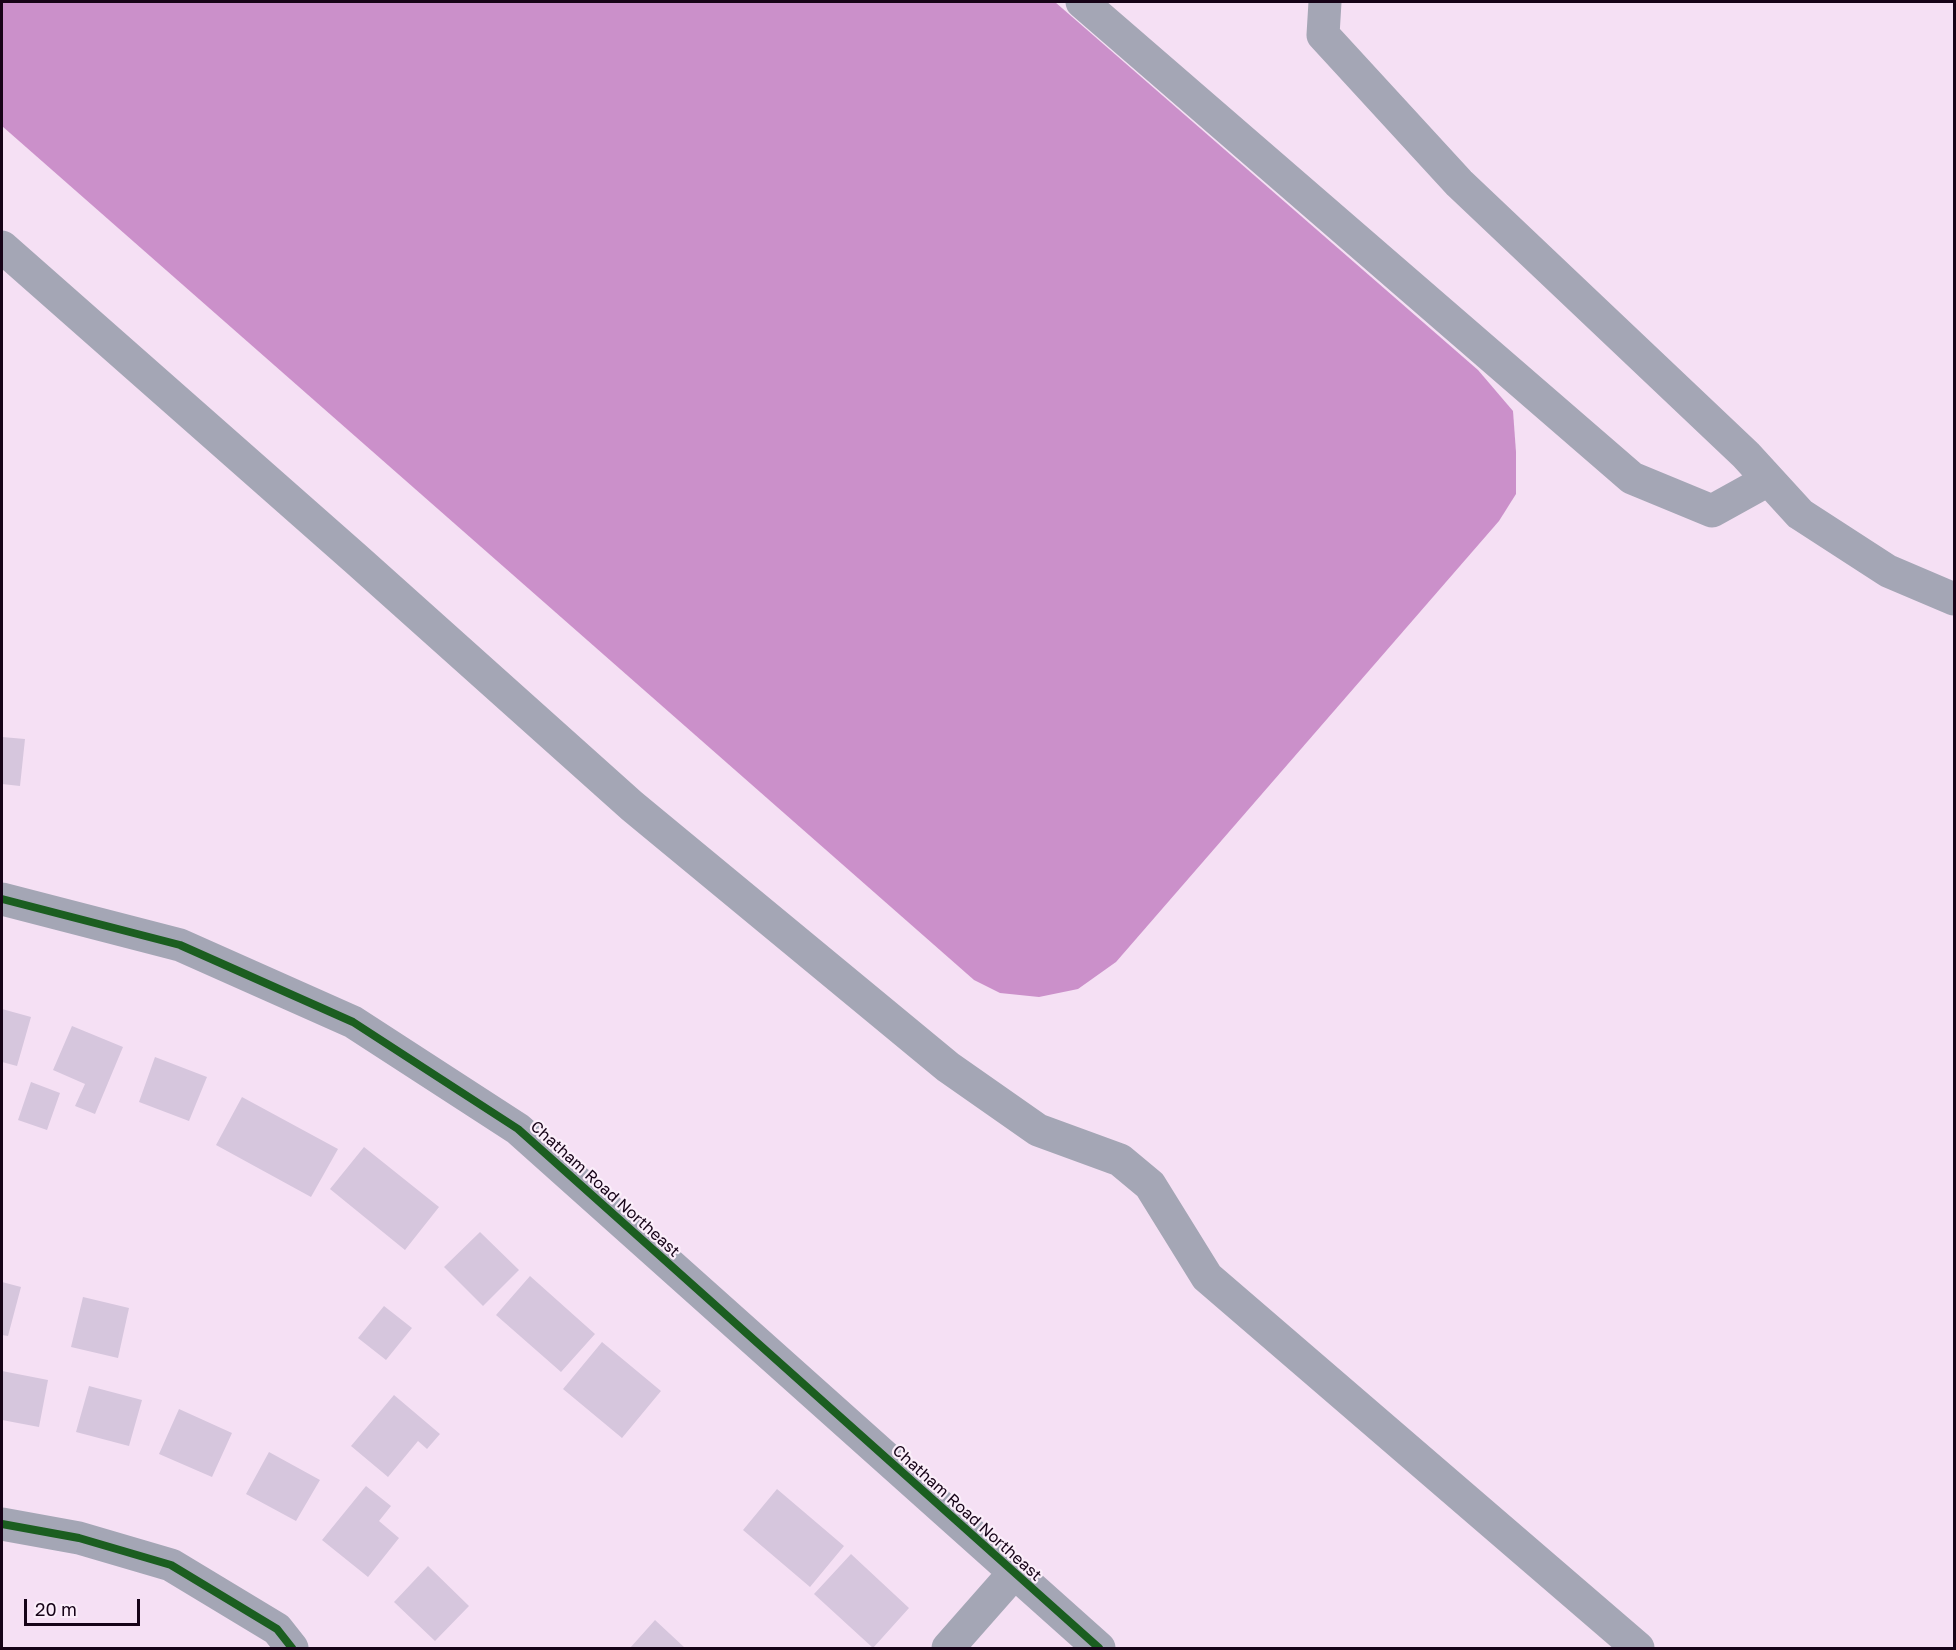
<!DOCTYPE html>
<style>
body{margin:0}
#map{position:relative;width:1956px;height:1650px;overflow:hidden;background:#f5e0f4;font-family:"Golos Text",sans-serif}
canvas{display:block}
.frame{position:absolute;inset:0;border:3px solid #160317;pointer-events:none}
.scale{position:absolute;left:24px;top:1599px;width:116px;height:27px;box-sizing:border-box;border:3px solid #160317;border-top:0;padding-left:8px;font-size:18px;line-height:21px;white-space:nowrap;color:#160317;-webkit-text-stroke:4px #fbeefa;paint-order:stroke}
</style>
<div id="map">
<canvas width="1956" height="1650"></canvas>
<div class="frame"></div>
<div class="scale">20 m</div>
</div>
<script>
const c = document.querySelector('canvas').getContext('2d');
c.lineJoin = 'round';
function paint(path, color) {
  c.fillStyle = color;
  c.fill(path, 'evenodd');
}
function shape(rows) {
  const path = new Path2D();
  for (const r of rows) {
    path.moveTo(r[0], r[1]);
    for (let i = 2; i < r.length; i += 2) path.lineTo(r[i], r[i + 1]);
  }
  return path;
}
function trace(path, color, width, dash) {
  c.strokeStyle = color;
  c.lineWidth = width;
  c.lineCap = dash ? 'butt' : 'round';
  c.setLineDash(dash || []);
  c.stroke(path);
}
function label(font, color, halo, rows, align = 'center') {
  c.font = font + ' "Golos Text",sans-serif';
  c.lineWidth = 4.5;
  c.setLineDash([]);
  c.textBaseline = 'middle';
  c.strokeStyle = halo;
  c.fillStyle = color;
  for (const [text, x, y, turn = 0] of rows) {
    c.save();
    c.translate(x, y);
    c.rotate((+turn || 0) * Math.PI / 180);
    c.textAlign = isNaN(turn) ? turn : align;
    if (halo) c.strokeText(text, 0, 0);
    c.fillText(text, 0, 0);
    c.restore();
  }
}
paint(shape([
 [2,2,1055,2,1478,370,1513,411,1516,452,1516,494,1499,521,1116,962,1078,989,1039,997,1000,993,974,980,2,126]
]), '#cb90ca');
paint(shape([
 [2,737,25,739,20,786,2,784],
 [2,1009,31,1017,17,1066,2,1062],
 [72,1026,123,1047,95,1114,75,1106,85,1084,53,1070],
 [155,1057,207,1077,189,1121,139,1102],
 [31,1082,60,1093,47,1130,18,1120],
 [242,1097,338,1149,311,1197,216,1145],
 [364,1147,439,1207,405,1250,330,1189],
 [480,1232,519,1270,483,1306,444,1267],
 [530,1276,595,1334,561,1372,496,1315],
 [2,1282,21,1287,8,1336,2,1335],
 [83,1297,129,1308,118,1358,71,1347],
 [384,1306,412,1328,386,1360,358,1338],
 [602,1342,661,1391,622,1438,563,1389],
 [2,1371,48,1380,39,1427,2,1420],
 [89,1386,142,1400,129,1446,76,1432],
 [394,1395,440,1434,427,1449,418,1441,388,1477,351,1446],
 [179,1409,232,1433,212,1477,159,1454],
 [269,1452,320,1480,296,1521,246,1494],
 [366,1486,391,1506,379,1521,399,1538,368,1577,322,1540],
 [777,1489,844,1546,810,1587,743,1530],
 [851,1554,909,1608,873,1648,814,1594],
 [428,1566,469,1606,435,1641,394,1602],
 [655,1620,684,1647,683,1648,630,1648]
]), '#d6c6dd');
trace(shape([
 [1082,2,1632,478,1712,511,1768,480],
 [1325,2,1323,35,1459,183,1746,455,1800,514,1888,571,1954,599],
 [2,247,356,559,632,806,948,1067,1038,1130,1120,1160,1150,1185,1207,1277,1638,1648],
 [2,899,180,945,353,1022,518,1129,1099,1648],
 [2,1524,79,1538,171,1565,277,1629,292,1648],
 [948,1648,1014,1573]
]), '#a4a6b5', 33);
trace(shape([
 [2,899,180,945,353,1022,518,1129,1099,1648],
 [2,1524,79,1538,171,1565,277,1629,292,1648]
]), '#1b5e20', 8);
label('16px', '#160317', '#fbeefa', [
 ["Chatham Road Northeast",605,1189,42],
 ["Chatham Road Northeast",967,1513,42]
]);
</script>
